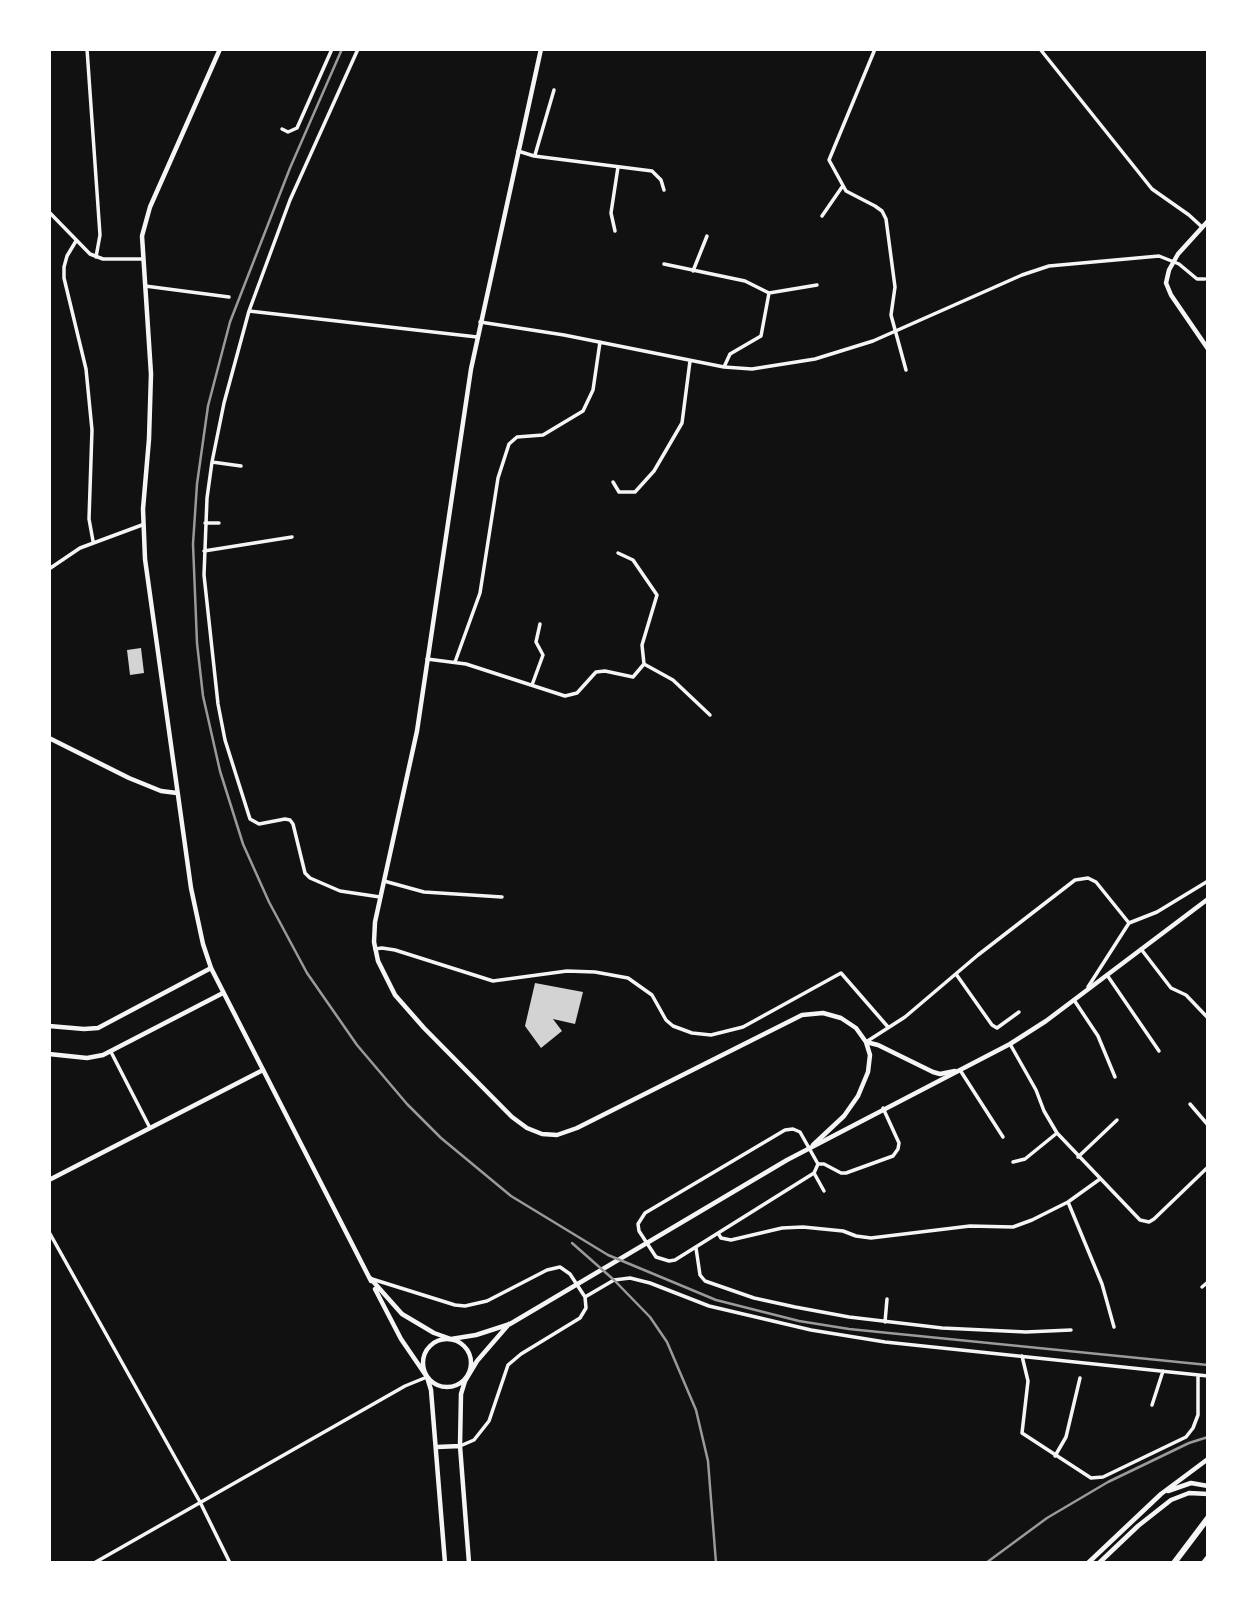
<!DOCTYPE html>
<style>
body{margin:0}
#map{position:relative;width:1257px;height:1612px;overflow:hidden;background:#111;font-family:Commissioner,sans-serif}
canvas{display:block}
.frame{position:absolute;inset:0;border:51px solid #fff;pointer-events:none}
</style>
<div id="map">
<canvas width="1257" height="1612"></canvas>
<div class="frame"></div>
</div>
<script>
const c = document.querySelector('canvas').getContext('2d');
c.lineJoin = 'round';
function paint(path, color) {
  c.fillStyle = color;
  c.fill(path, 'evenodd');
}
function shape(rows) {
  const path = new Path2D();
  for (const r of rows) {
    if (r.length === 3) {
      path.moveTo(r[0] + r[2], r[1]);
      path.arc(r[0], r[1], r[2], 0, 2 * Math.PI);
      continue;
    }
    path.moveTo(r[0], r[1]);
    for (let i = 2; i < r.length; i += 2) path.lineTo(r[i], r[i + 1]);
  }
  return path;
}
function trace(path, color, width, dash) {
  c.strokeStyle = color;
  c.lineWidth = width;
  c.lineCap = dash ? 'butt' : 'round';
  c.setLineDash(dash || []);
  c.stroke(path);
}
paint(shape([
 [141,648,144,673,130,675,127,650],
 [535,983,583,992,575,1024,553,1019,562,1031,541,1048,525,1026]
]), '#d3d3d3');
trace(shape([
 [87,49,100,235,96,257],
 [358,49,290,200,249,311,224,403,212,462,207,498,204,575,218,704,225,740,250,819,259,824,285,819,290,820,293,824,305,873,310,878,340,891,380,897],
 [875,49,829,160,846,191,875,206,882,211,886,219,895,287,891,315,906,370],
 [1040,49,1152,189,1189,215,1202,227],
 [282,129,288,132,297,128,332,49],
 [518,151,534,156,652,171,661,180,664,190],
 [535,155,554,90],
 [49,212,90,254,103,259,142,259],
 [822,216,842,187],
 [615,231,611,213,618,167],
 [76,241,67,256,64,267,64,278,86,369,92,430,89,519,93,541],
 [664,264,745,281,769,293,761,336,730,354,724,367],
 [693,271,707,236],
 [145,286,229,297],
 [769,293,817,285],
 [249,311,477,337],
 [480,322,564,335,724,367,752,369,815,359,873,341,1022,275,1049,266,1159,256,1179,264,1197,279,1205,279],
 [212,462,241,466],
 [613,482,619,492,635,492,654,471,682,423,690,361],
 [205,523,219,523],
 [204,551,292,537],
 [49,569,80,548,142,525],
 [427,659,466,664,565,696,577,693,596,672,605,671,633,677,644,664,642,645,657,595,633,560,618,553],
 [455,662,480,593,498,478,509,444,517,437,543,435,583,411,593,390,600,342],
 [644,664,673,680,710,715],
 [532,685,543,655,536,642,540,624],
 [384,881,424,892,502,897],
 [375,949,382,948,395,950,493,981,567,971,595,972,628,978,652,995,666,1020,673,1026,692,1033,711,1035,743,1027,841,973,888,1027],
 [1141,949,1171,988,1186,995,1208,1018],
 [956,974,992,1025,997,1028,1019,1012],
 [1107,975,1159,1051],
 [1088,987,1129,923,1157,912,1208,881],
 [1074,1000,1098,1036,1115,1077],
 [866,1042,905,1017,978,955,1075,880,1088,878,1096,882,1129,923],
 [1010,1044,1036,1090,1044,1111,1057,1133,1140,1220,1149,1222,1154,1219,1208,1167],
 [111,1052,150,1128],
 [960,1070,1003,1137],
 [1190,1104,1208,1125],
 [793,1129,800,1132,818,1164,814,1173,675,1260,669,1261,656,1257,639,1231,638,1224,645,1213,785,1130,793,1129],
 [1078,1157,1117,1120],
 [1013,1162,1025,1159,1057,1133],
 [818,1164,824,1164,841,1173,846,1173,893,1156,898,1149,899,1143,883,1108],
 [814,1173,824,1191],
 [1068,1202,1102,1284,1114,1327],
 [49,1232,200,1502,230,1563],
 [718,1233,721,1238,731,1240,782,1228,803,1227,843,1231,856,1236,871,1238,970,1226,1013,1227,1032,1220,1068,1202,1100,1179],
 [696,1248,700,1275,705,1281,754,1298,795,1307,849,1317,942,1328,1026,1332,1071,1330],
 [372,1279,455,1305,465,1306,487,1301,547,1270,560,1267,570,1274,585,1297,586,1308,580,1318,521,1354,508,1365,489,1421,474,1440,460,1446],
 [1202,1287,1208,1282],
 [585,1297,614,1280,630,1278,650,1283,709,1306,811,1330,885,1342,1208,1376],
 [885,1322,887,1299],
 [1022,1356,1028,1381,1022,1433,1091,1478,1103,1477,1186,1437,1193,1428,1198,1415,1198,1376],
 [1152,1405,1163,1371],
 [1055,1456,1066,1437,1080,1378],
 [94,1563,405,1386,427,1377]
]), '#f5f5f5', 3.5);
trace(shape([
 [541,49,471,369,417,731,375,922,374,942,378,961,395,995,424,1028,512,1117,527,1128,542,1134,557,1135,577,1128,802,1015,823,1013,841,1018,856,1028,866,1042,870,1055,868,1072,858,1096,844,1116,813,1145],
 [1208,221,1178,254,1169,270,1166,283,1171,295,1208,349],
 [49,738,129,778,161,791,177,793],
 [211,968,203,944,191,888,145,559,143,509,149,439,151,374,142,236,150,207,220,49],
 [866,1042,878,1045,933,1072,940,1074,955,1071],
 [49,1180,263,1070]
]), '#f5f5f5', 4.5);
trace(shape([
 [49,1026,84,1029,98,1028,211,968,371,1281],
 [49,1054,87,1058,103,1055,223,993],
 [370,1278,402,1314,434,1333,451,1339,476,1335,510,1324,787,1160,1010,1044,1046,1021,1208,899],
 [375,1289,401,1339,427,1377,431,1390,445,1563],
 [447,1363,24],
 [437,1447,460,1446],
 [1168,1491,1191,1483,1208,1486],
 [469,1563,460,1446,461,1394,465,1381,477,1361,509,1324],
 [1088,1563,1161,1494,1208,1459],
 [1099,1563,1138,1526,1171,1500,1189,1493,1208,1494]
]), '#f5f5f5', 4.5);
trace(shape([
 [1174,1563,1208,1518],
 [1204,1563,1208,1558]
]), '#f5f5f5', 6);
trace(shape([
 [342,49,290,168,230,322,208,406,197,484,193,544,197,643,203,696,220,771,243,844,269,902,307,973,357,1045,407,1104,441,1138,511,1196,608,1255,716,1300,799,1321,849,1329,1208,1365],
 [572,1243,614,1280,650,1317,667,1342,696,1410,708,1461,716,1563],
 [986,1563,1047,1518,1108,1482,1189,1443,1208,1437]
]), '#9a9a9a', 2.5);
</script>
